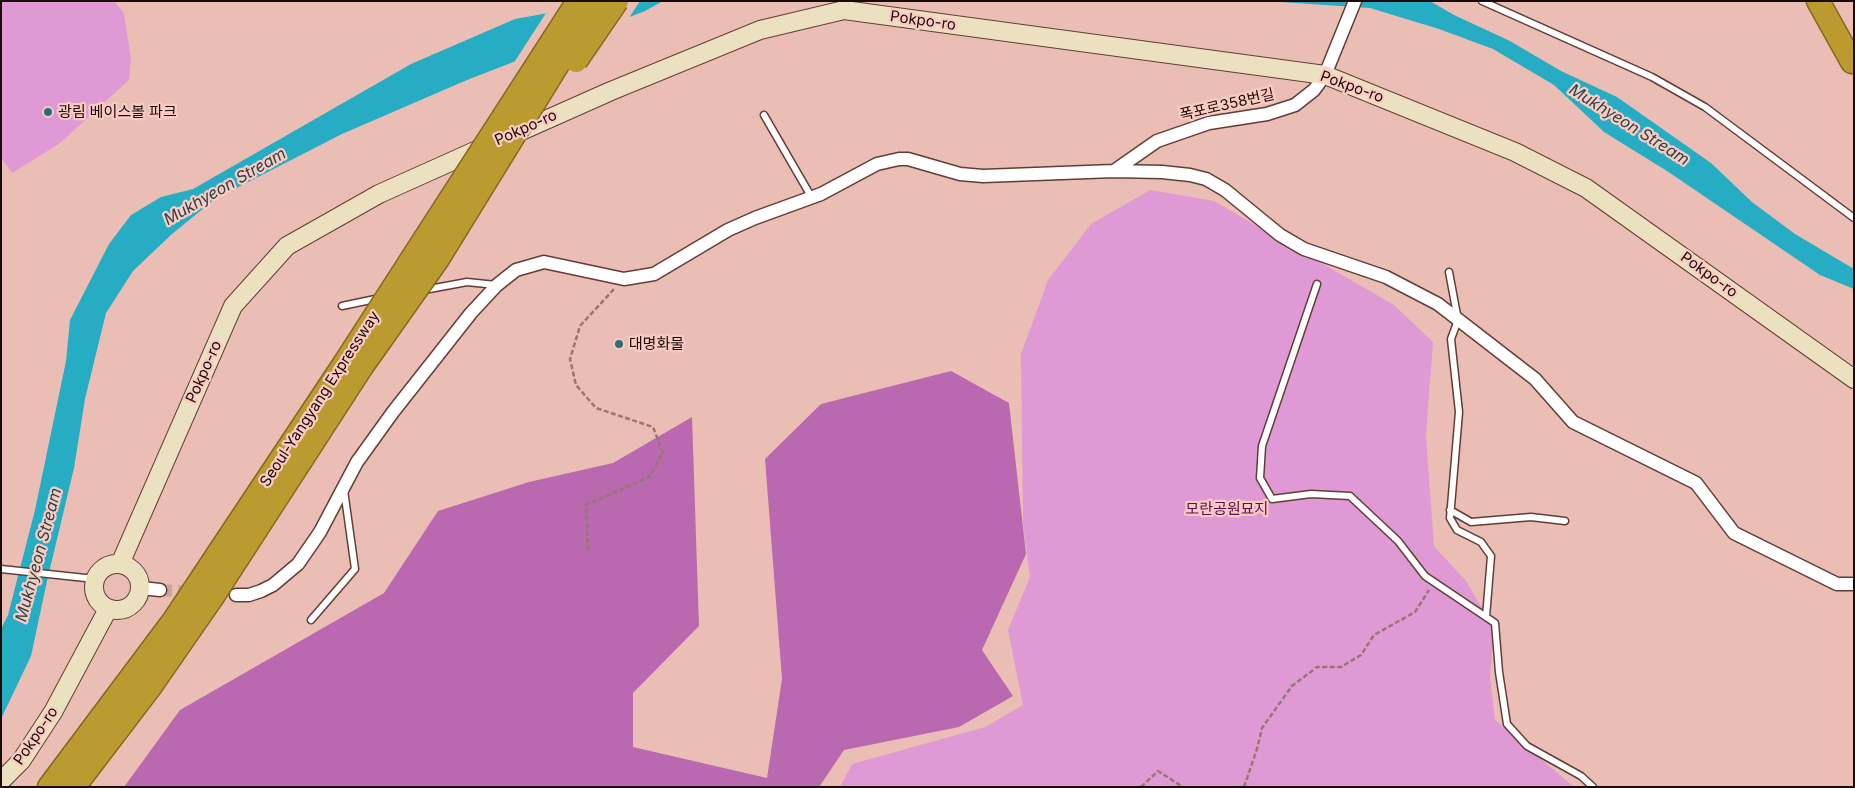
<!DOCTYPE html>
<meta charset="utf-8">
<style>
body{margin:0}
#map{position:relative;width:1855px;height:788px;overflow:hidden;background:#ebbeb5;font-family:Inter,sans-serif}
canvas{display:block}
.frame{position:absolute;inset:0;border:2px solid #1a0b08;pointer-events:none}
</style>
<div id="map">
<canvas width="1855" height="788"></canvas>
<div class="frame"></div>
</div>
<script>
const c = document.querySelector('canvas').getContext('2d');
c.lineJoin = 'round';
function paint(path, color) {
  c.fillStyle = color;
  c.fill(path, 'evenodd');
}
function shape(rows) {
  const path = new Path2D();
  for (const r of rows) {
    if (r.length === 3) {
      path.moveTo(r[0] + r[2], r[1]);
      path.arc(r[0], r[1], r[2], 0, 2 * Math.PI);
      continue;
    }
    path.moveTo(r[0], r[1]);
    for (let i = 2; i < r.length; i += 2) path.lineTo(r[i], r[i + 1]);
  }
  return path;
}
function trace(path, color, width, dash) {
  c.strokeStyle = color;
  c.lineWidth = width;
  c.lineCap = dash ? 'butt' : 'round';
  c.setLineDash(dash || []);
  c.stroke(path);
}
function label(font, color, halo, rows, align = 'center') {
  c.font = font + ' Inter,"Noto Sans KR",sans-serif';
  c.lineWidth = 4.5;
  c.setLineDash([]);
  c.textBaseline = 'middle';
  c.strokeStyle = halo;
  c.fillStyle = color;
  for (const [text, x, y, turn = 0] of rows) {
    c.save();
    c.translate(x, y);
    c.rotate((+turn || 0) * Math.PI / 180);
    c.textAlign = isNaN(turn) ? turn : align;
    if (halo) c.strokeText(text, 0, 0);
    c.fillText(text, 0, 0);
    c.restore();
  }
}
paint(shape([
 [1,1,114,1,124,13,131,59,129,80,59,144,12,173,1,158],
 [1150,190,1214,201,1394,305,1433,342,1426,435,1434,546,1466,581,1494,628,1490,677,1495,720,1574,787,840,787,852,764,985,727,1023,705,1008,630,1030,577,1023,524,1021,354,1048,280,1091,224]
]), '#df9ad6');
paint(shape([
 [951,371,1009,403,1026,554,982,650,1013,696,959,727,844,750,819,787,124,787,180,710,384,593,438,511,529,482,613,463,692,417,699,626,633,693,633,747,767,778,782,679,765,459,821,404]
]), '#ba68b0');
paint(shape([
 [596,1,663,1,645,11,467,80,342,134,215,199,172,234,133,271,106,313,85,399,74,468,47,581,31,656,1,719,1,629,8,615,35,510,66,361,70,320,109,244,131,215,161,197,193,189,411,64,515,19,576,8],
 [1266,1,1430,1,1454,15,1510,41,1561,71,1617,97,1711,163,1752,202,1795,234,1854,269,1854,289,1820,275,1667,171,1604,132,1554,85,1493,49,1439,29,1370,8]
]), '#27adc3');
paint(shape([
 [588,1,640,1,627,21,513,64,548,10]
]), '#ebbeb5');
trace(shape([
 [160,590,236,595]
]), '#cca39b', 12, [12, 6]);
const lane = shape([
 [1482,1,1652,77,1705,107,1854,218],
 [764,115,812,198],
 [1449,272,1458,320,1451,339,1459,412,1450,518,1457,530,1481,542,1491,556,1486,617],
 [1317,284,1262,446,1260,478,1272,499,1311,494,1350,496,1398,541,1425,576,1495,623,1499,672,1507,724,1527,746,1581,776,1593,787],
 [424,290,467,282,496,285],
 [342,306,380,298],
 [1450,510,1471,522,1531,517,1565,521],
 [1,569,95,579],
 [311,620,355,569,344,490]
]);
const street = shape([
 [1114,171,1157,141,1209,123,1267,114,1295,105,1314,90,1325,75,1355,1],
 [141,588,160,590],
 [236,595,249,595,261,591,273,585,298,564,320,532,357,462,393,412,471,313,497,285,516,270,544,262,624,279,654,274,728,230,755,218,821,194,877,164,899,159,908,159,960,174,983,176,1114,171,1162,172,1190,175,1206,179,1225,190,1280,235,1304,249,1386,277,1438,304,1535,379,1573,422,1696,483,1734,533,1837,584,1854,584]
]);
const secondary = shape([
 [512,135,611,91,760,30,844,10,1325,75,1515,152,1586,188,1854,379],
 [117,587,23],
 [120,564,233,306,287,246,379,194,486,146],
 [1,781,21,761,53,712,108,609]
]);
const highway = shape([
 [1818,1,1852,62],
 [49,787,174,620,344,364],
 [74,787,151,686,212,598,361,368]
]);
trace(lane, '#623d36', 9);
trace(street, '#623d36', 15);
trace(secondary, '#623d36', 20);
trace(highway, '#836921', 25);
trace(shape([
 [588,551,586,505,649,477,663,453,653,427,596,408,576,385,570,359,580,326,614,289],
 [1141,787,1158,771,1183,787],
 [1244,787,1257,749,1262,728,1292,686,1317,667,1341,667,1361,655,1374,635,1415,612,1429,590]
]), '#987770', 2.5, [5, 2.5]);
trace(lane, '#fff', 6);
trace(street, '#fff', 12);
trace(secondary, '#ebe1c1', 18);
trace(highway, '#bb9b2f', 22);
const highwayBridge = shape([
 [576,61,617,1],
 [344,364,578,1],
 [361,368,438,259,597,1]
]);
trace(highwayBridge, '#836921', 25, []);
trace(highwayBridge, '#bb9b2f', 22);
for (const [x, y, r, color] of [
 [48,112,5,"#286f7c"],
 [619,344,5,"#286f7c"]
]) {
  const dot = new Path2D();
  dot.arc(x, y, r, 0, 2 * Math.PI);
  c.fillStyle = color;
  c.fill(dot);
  trace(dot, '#f9cbc2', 2);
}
label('15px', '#1a0b08', '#f9cbc2', [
 ["Pokpo-ro",923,21,8],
 ["Pokpo-ro",1352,87,20],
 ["폭포로358번길",1227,105,-13],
 ["Pokpo-ro",526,128,-24],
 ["Pokpo-ro",1709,275,36],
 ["Pokpo-ro",204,372,-66],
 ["Seoul-Yangyang Expressway",320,399,-57],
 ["Pokpo-ro",36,736,-56]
]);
label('15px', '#1a0b08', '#f9cbc2', [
 ["광림 베이스볼 파크",58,112],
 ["대명화물",629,344]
], 'left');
label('15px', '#590b53', '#f9cbc2', [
 ["모란공원묘지",1227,509]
]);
label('italic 16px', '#274248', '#f9cbc2', [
 ["Mukhyeon Stream",1629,125,32],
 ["Mukhyeon Stream",225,187,-30],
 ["Mukhyeon Stream",39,555,-75]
]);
</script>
